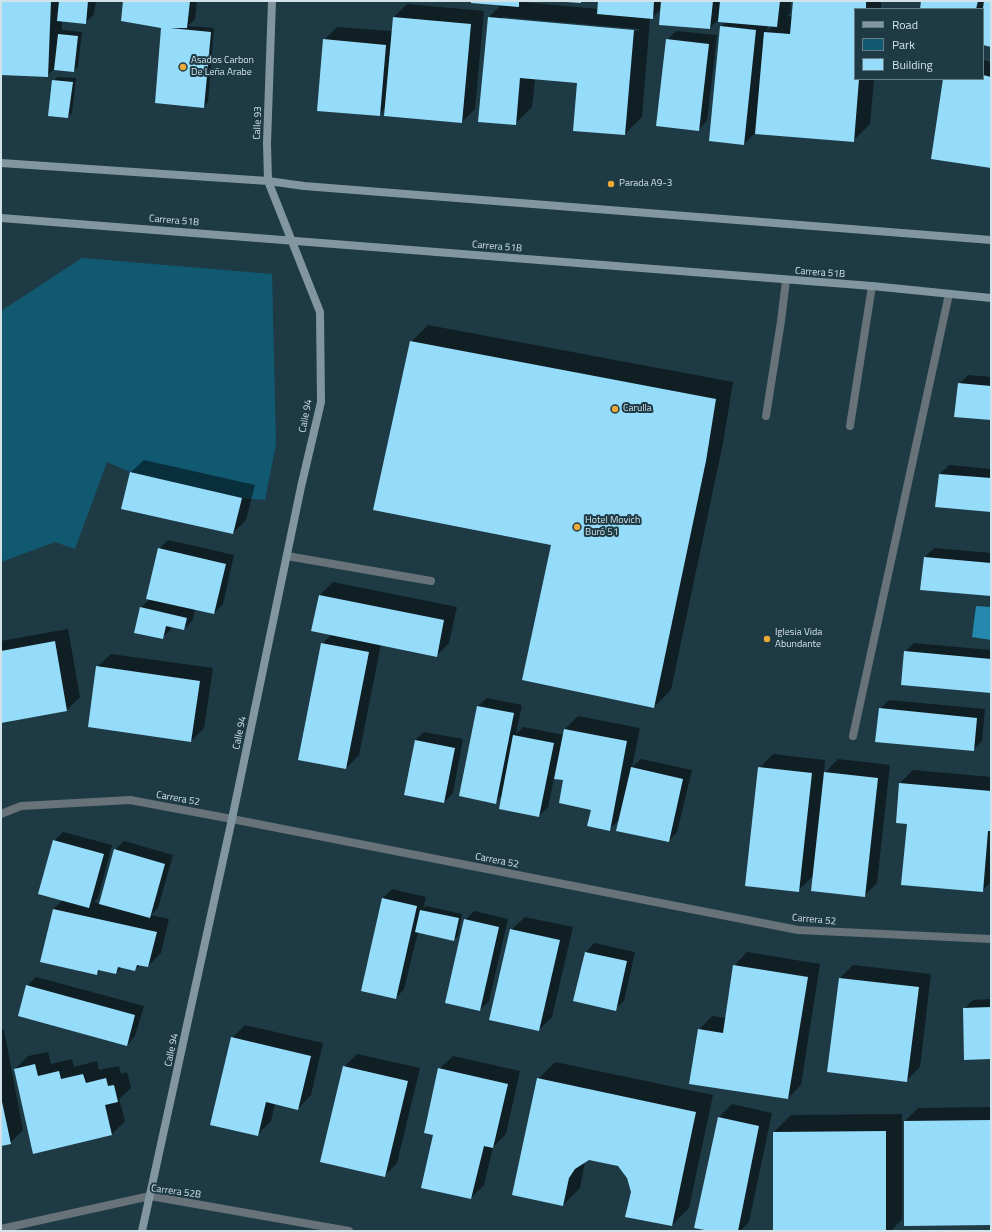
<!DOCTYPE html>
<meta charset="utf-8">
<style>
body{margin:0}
#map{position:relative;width:992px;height:1232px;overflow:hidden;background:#1e3a45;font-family:"Titillium Web",sans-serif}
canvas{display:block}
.frame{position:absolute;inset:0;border:2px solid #d2e2e9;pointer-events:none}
.legend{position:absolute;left:854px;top:8px;width:130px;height:72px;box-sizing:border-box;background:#1e3a45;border:1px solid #667d87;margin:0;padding:5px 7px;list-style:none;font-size:12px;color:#d2e2e9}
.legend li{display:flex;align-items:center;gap:8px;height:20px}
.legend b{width:20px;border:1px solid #667d87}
</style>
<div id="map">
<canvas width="992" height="1232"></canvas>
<div class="frame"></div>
<ul class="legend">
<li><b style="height:5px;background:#81969f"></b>Road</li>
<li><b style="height:11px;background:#115971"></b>Park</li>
<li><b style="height:11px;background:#95dcfa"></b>Building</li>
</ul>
</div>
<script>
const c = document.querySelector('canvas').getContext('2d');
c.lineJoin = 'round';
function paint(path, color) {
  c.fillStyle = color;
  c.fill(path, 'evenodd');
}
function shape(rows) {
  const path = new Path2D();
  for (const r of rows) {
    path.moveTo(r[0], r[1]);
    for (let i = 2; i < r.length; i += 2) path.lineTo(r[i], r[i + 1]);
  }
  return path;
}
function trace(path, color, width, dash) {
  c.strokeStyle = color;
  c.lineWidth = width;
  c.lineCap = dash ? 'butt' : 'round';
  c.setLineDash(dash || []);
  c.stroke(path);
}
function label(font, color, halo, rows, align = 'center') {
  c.font = font + ' "Titillium Web",sans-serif';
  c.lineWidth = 4;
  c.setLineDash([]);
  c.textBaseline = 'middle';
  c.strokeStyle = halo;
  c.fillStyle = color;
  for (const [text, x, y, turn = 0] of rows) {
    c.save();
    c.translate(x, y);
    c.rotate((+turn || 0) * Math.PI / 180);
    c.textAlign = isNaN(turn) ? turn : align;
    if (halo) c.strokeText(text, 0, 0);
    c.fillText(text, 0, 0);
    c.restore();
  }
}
paint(shape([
 [82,258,272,274,276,444,265,500,242,498,130,472,107,462,75,549,55,542,1,562,1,311]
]), '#115971');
paint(shape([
 [976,606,991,607,991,640,972,637]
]), '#2489ac');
paint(shape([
 [1,1,96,1,94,14,85,23,62,20,62,30,82,32,78,67,73,71,54,69,47,76,1,74],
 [124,1,197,1,195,19,188,26,214,28,208,102,204,106,162,27],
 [472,1,523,1,522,2,599,9,599,1,791,1,790,13,787,16,793,16,794,1,881,1,881,9,855,9,855,79,874,79,870,124,853,141,755,133,744,144,710,140,721,27,726,22,719,19,710,28,662,8,652,18,650,18,642,117,625,134,578,82,535,79,532,107,515,124,488,18,502,4],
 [502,17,639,29,639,31,502,20],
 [768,26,772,26,767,31],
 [922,1,991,1,991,46,983,44,983,9,921,9],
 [407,4,484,11,475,109,462,122,385,109,379,115,324,40,337,27,392,31,394,17],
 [676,31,717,35,707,121,698,130,667,40],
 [983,60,991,62,991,167,944,79,983,79],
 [58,77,76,78,72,113,68,117,53,81],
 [428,325,733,382,723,443,671,690,654,707,552,544,411,342],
 [968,375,991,377,991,419,959,384],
 [144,460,255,485,246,520,233,533,130,473],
 [949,465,991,469,991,511,936,506,940,474],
 [168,540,234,555,223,604,214,613,195,609,193,620,184,629,172,626,171,629,162,638,135,632,141,607,150,599,159,549],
 [934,548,991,553,991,595,925,557],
 [333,582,457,607,449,643,436,656,381,644,359,755,346,768,322,644,332,634,320,595],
 [68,629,80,697,67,710,1,722,1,641],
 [914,643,991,650,991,692,905,652],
 [111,654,213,668,204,728,191,741,97,667],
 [487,698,522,705,516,734,523,727,564,735,565,729,578,716,640,728,632,767,641,759,692,770,677,832,669,841,620,819,609,829,565,779,554,778,548,807,539,816,502,795,495,803,478,706],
 [889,700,985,709,982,741,973,750,880,709],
 [424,732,463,739,453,793,444,802,415,740],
 [773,754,825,760,824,774,838,759,890,765,877,883,864,896,813,876,798,891,759,768],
 [913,770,991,777,991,882,982,891,908,823,900,783],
 [63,832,112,845,98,898,94,902,100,904,115,850,124,841,173,855,158,908,151,915,169,919,161,953,148,966,141,964,135,970,122,967,116,973,101,970,97,974,53,909,63,900,54,841],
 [392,889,426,897,423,909,426,906,462,914,458,936,453,940,418,932,404,989,396,998,362,990,383,898],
 [474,911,508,919,489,1001,480,1010,465,920],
 [525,917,573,927,552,1017,539,1030,511,930],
 [594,943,635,952,624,1001,615,1009,586,952],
 [747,952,820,964,801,1085,788,1098,699,1030,712,1016,726,1018,734,966],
 [853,965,931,974,920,1067,907,1080,828,1072,840,978],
 [36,977,144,1006,135,1036,127,1045,27,986],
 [991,999,991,1058,964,1009,973,1000],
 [245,1025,323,1043,311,1095,298,1109,275,1103,271,1121,258,1134,232,1038],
 [1,1030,4,1030,23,1130,10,1143,1,1145],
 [48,1052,51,1064,72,1059,74,1067,97,1061,99,1070,119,1066,121,1074,127,1072,131,1088,119,1099,125,1121,112,1134,15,1069,28,1056],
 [357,1054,420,1068,397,1163,384,1176,344,1067],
 [453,1056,520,1071,506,1134,493,1147,484,1185,471,1198,434,1134,439,1069],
 [555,1062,713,1095,689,1208,672,1225,632,1192,628,1178,618,1165,588,1159,585,1161,580,1188,563,1205,538,1079],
 [732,1104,772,1113,749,1222,740,1231,715,1231,718,1118],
 [991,1107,991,1224,905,1121,918,1108],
 [902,1114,902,1219,891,1231,774,1231,774,1132,791,1115]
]), '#0007');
paint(shape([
 [1,1,51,1,48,77,1,75],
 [59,1,88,1,86,24,57,21],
 [123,1,190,1,187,28,170,28,211,32,204,108,155,103,161,28,121,21],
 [471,1,519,1,519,7,471,3],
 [566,1,581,1,581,3,566,2],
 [598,1,654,1,653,19,597,14],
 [661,1,713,1,710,29,659,25],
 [720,1,780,1,777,27,718,22],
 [793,1,866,1,866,9,855,9,855,79,859,79,854,142,755,134,764,32,790,34],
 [921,1,978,1,976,9,920,9],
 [984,1,991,1,991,47,983,45,983,8],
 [393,17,471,24,462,123,384,116],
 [488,17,634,30,625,135,573,131,577,83,520,78,516,125,478,122],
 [720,26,756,30,744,145,709,141],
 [58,34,78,36,74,72,54,70],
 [323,39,386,45,380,116,317,111],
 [666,39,709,44,699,131,656,126],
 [983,75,991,77,991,168,931,159,943,79,983,79],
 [52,80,73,82,68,118,48,116],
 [410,341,716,399,706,461,654,708,522,680,551,545,373,510],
 [958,383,991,386,991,420,954,417],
 [130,472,242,498,233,534,121,509],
 [939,474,991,478,991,512,935,507],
 [158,548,226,564,214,614,146,599],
 [924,557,991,563,991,596,920,590],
 [319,595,444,620,437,657,311,631],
 [140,607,187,618,184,630,166,626,163,639,134,633],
 [55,641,67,711,1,723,1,651],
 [321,643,369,652,346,769,298,760],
 [904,651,991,659,991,693,901,685],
 [96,666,200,681,191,742,88,727],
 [477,706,514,713,496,804,459,796],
 [879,708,977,718,974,751,875,742],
 [564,729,627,741,610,831,587,826,591,810,559,803,563,780,554,779],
 [513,735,554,743,539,817,499,809],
 [415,740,455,748,444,803,404,795],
 [631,767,683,779,669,842,616,831],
 [758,767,812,773,799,892,745,886],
 [824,772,878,778,865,897,811,891],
 [899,783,991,791,991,831,988,831,983,892,901,885,907,824,896,823],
 [53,840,104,854,89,908,38,894],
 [114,849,165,864,150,918,99,904],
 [382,898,417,906,396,999,361,991],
 [53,909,157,932,148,967,137,965,135,971,118,967,116,974,98,970,97,975,40,962],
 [420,910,459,918,454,941,415,932],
 [464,919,499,927,480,1011,445,1003],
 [510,929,560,940,539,1031,489,1020],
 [585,952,627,961,616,1011,573,1001],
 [733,965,808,977,788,1099,689,1084,698,1029,723,1033],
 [839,978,919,987,907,1082,827,1072],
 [26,985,135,1015,127,1046,18,1016],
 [991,1007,991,1059,964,1060,963,1008],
 [231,1037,311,1056,298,1110,266,1102,258,1136,210,1125],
 [35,1064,38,1076,59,1071,61,1079,83,1074,86,1083,106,1078,108,1086,114,1085,118,1102,105,1105,112,1135,33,1154,14,1069],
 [343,1066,408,1081,385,1177,320,1162],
 [438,1068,508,1084,493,1148,484,1146,471,1199,421,1188,433,1135,424,1133],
 [537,1078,696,1112,672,1226,625,1217,631,1192,627,1178,618,1166,589,1160,575,1169,569,1178,563,1206,512,1195],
 [1,1097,11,1144,1,1146],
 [718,1117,759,1126,738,1231,710,1231,694,1228],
 [991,1120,991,1225,904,1226,904,1121],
 [886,1131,886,1231,773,1231,773,1132]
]), '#95dcfa');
trace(shape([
 [766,416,781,321,786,280],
 [850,426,872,286],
 [287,556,431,581],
 [853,736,949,294]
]), '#677379', 8);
trace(shape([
 [1,814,21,806,130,800,232,819,798,930,991,939],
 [1,1229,150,1196,349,1231]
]), '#677379', 8);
trace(shape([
 [1,163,268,181,304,186,991,240],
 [1,218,872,286,991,298],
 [142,1231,232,819,301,487,321,402,320,312,268,181,267,143,272,1]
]), '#81969f', 8);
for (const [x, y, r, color] of [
 [183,67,4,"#eba93a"],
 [611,184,4,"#eba93a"],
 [615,409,4,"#eba93a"],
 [577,527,4,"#eba93a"],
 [767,639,4,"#eba93a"]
]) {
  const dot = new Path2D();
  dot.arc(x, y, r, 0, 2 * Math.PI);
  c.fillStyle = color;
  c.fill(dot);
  trace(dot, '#1e3a45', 1.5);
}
label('10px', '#d2e2e9', '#1e3a45', [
 ["Asados Carbon",191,61],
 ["De Leña Arabe",191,73],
 ["Parada A9-3",619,184],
 ["Carulla",623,409],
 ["Hotel Movich",585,521],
 ["Buró 51",585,533],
 ["Iglesia Vida",775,633],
 ["Abundante",775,645]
], 'left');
label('10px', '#d2e2e9', '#1e3a45', [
 ["Calle 93",258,123,-88],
 ["Carrera 51B",174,221,5],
 ["Carrera 51B",497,247,5],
 ["Carrera 51B",820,273,4],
 ["Calle 94",306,416,-79],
 ["Calle 94",240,733,-78],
 ["Carrera 52",178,799,10],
 ["Carrera 52",497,861,11],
 ["Carrera 52",814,920,5],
 ["Calle 94",172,1050,-78],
 ["Carrera 52B",176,1192,8]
]);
</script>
